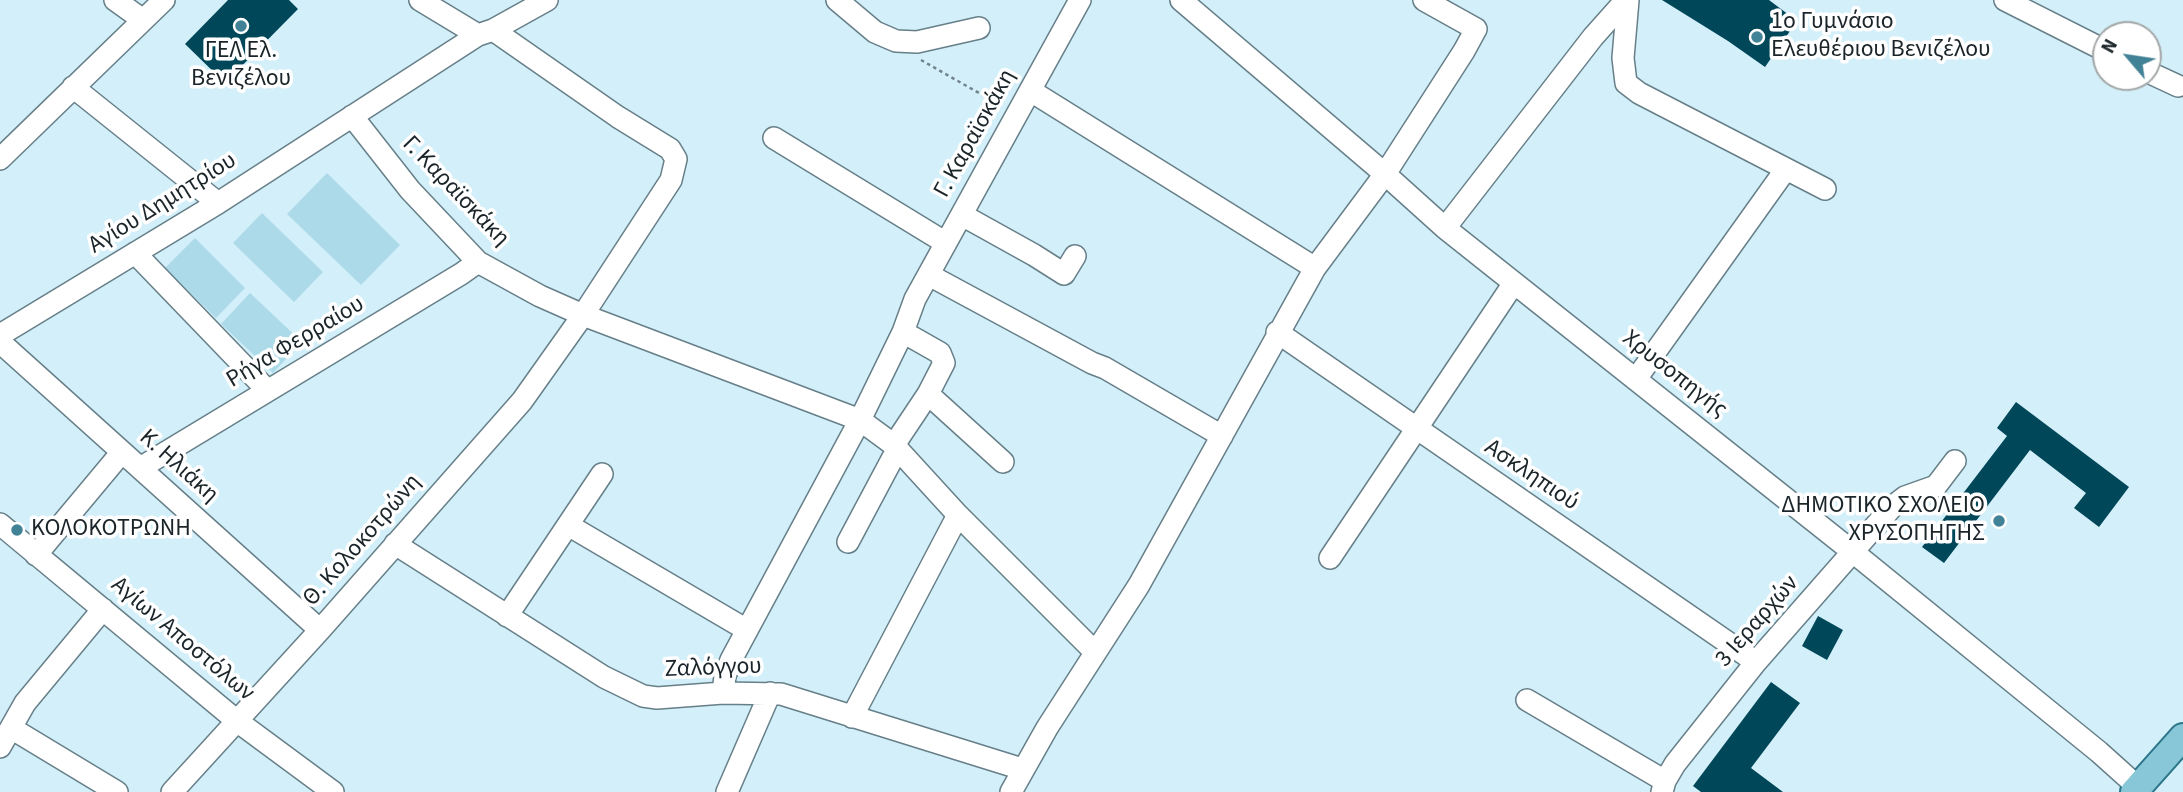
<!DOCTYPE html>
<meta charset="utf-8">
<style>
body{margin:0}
#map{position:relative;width:2183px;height:792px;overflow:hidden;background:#d3eff9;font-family:"Source Sans 3",sans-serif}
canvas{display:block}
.north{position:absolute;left:2092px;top:21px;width:70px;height:70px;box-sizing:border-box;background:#fff;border:2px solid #a4a8a9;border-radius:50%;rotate:299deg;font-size:19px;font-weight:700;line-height:28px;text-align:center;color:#1b2529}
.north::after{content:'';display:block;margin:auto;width:24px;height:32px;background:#428296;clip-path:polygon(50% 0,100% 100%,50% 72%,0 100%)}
</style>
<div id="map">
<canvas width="2183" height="792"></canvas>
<div class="north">N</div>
</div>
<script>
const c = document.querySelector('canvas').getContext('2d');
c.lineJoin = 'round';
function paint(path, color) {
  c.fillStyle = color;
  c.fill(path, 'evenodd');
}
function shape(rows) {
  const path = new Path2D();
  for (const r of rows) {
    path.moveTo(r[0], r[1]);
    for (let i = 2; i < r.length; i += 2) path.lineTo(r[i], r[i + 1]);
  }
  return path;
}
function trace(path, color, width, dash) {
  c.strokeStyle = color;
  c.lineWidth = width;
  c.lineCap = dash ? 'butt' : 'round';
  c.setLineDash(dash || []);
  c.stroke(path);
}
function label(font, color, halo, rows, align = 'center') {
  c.font = font + ' "Source Sans 3",sans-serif';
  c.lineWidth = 7;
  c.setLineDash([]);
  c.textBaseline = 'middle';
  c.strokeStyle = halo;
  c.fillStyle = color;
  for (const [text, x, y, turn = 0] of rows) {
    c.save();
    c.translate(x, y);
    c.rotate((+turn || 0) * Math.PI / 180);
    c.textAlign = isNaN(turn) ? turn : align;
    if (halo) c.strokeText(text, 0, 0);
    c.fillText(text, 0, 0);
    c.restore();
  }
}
paint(shape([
 [327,173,400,245,361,285,287,214],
 [262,213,323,272,294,302,233,243],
 [195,238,245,288,216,318,165,268],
 [250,293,302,342,273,373,221,324]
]), '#addae9');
paint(shape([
 [228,0,289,0,298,9,225,83,185,44],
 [1662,0,1769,0,1797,21,1765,67,1728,41],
 [2016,402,2129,487,2099,527,2074,508,2086,493,2030,450,1944,563,1922,547,2007,436,1997,428],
 [1818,616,1843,630,1827,660,1802,646],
 [1771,682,1800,703,1751,768,1783,792,1701,792,1693,786]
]), '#004759');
const minor = shape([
 [115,0,143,20],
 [420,0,478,35],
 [837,0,875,32,896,41,917,42,979,28],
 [1181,0,1385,174,1445,228,1853,552,2099,752,2138,787],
 [1628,0,1623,58,1626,83,1639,93,1825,189],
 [2005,0,2106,51],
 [2148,72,2178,86],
 [73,87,218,203],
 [1031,91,1315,268],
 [352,116,410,190,478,262,540,296,583,315,860,420,894,445,928,394,944,363,940,353,903,332,915,299,1080,0],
 [774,138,946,243],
 [0,159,164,0],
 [962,215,1034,255,1064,274,1075,256],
 [1445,228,1593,37,1626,0],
 [135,253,267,390],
 [929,275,1092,363,1105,368,1222,436],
 [1277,332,1756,662],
 [0,335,218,203,478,35,493,30,547,0],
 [0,342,320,630],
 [1636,379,1786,169],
 [928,394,1003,462],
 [894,445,958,515,1095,652],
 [140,468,461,274,478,262],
 [0,524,237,721,333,792],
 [568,525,747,630],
 [848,542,898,448],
 [395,544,604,677,643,696,657,698,723,693,781,694,1022,769],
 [36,555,122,452],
 [1330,558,1514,283],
 [507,616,602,474],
 [723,693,725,676,731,660,860,420,903,332],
 [1527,700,1665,781],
 [852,717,958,515],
 [11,728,117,792],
 [0,747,25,703,103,609],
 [172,792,320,630,522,401,583,315,671,180,676,159,670,149,618,117,493,30],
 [727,792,770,693],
 [1011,792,1047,728,1139,585,1315,268,1385,174,1464,51,1476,29,1424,0],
 [1662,792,1665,781,1675,764,1756,662,1892,507,1905,497,1936,486,1955,461]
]);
const major = shape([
 [2134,792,2183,737]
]);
trace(minor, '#667f88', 24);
trace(major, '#2d768a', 30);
trace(shape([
 [921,60,1000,105]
]), '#71848b', 2.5, [3.5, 3.5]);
trace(minor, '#fff', 21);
trace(major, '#87c7d8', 26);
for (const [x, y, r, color] of [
 [241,26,7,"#428296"],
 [1757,37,7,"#428296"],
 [1999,521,7,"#428296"],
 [17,530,7,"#428296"]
]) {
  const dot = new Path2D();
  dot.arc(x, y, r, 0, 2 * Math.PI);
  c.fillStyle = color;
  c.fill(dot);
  trace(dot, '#fff', 2.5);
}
label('24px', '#1b2529', '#fff', [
 ["1ο Γυμνάσιο",1771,23],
 ["Ελευθέριου Βενιζέλου",1771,51],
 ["ΓΕΛ Ελ.",241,52,"center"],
 ["Βενιζέλου",241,80,"center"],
 ["ΔΗΜΟΤΙΚΟ ΣΧΟΛΕΙΟ",1985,507,"right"],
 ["ΧΡΥΣΟΠΗΓΗΣ",1985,535,"right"],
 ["ΚΟΛΟΚΟΤΡΩΝΗ",31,530]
], 'left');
label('24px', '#1b2529', '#fff', [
 ["Γ. Καραϊσκάκη",976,134,-61],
 ["Γ. Καραϊσκάκη",455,192,46],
 ["Αγίου Δημητρίου",163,204,-32],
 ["Ρήγα Φερραίου",296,343,-31],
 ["Χρυσοπηγής",1674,375,38],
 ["Κ. Ηλιάκη",178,467,42],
 ["Ασκληπιού",1531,476,34],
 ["Θ. Κολοκοτρώνη",363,541,-49],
 ["3 Ιεραρχών",1758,622,-49],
 ["Αγίων Αποστόλων",182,640,40],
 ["Ζαλόγγου",713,669,-2]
]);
</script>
